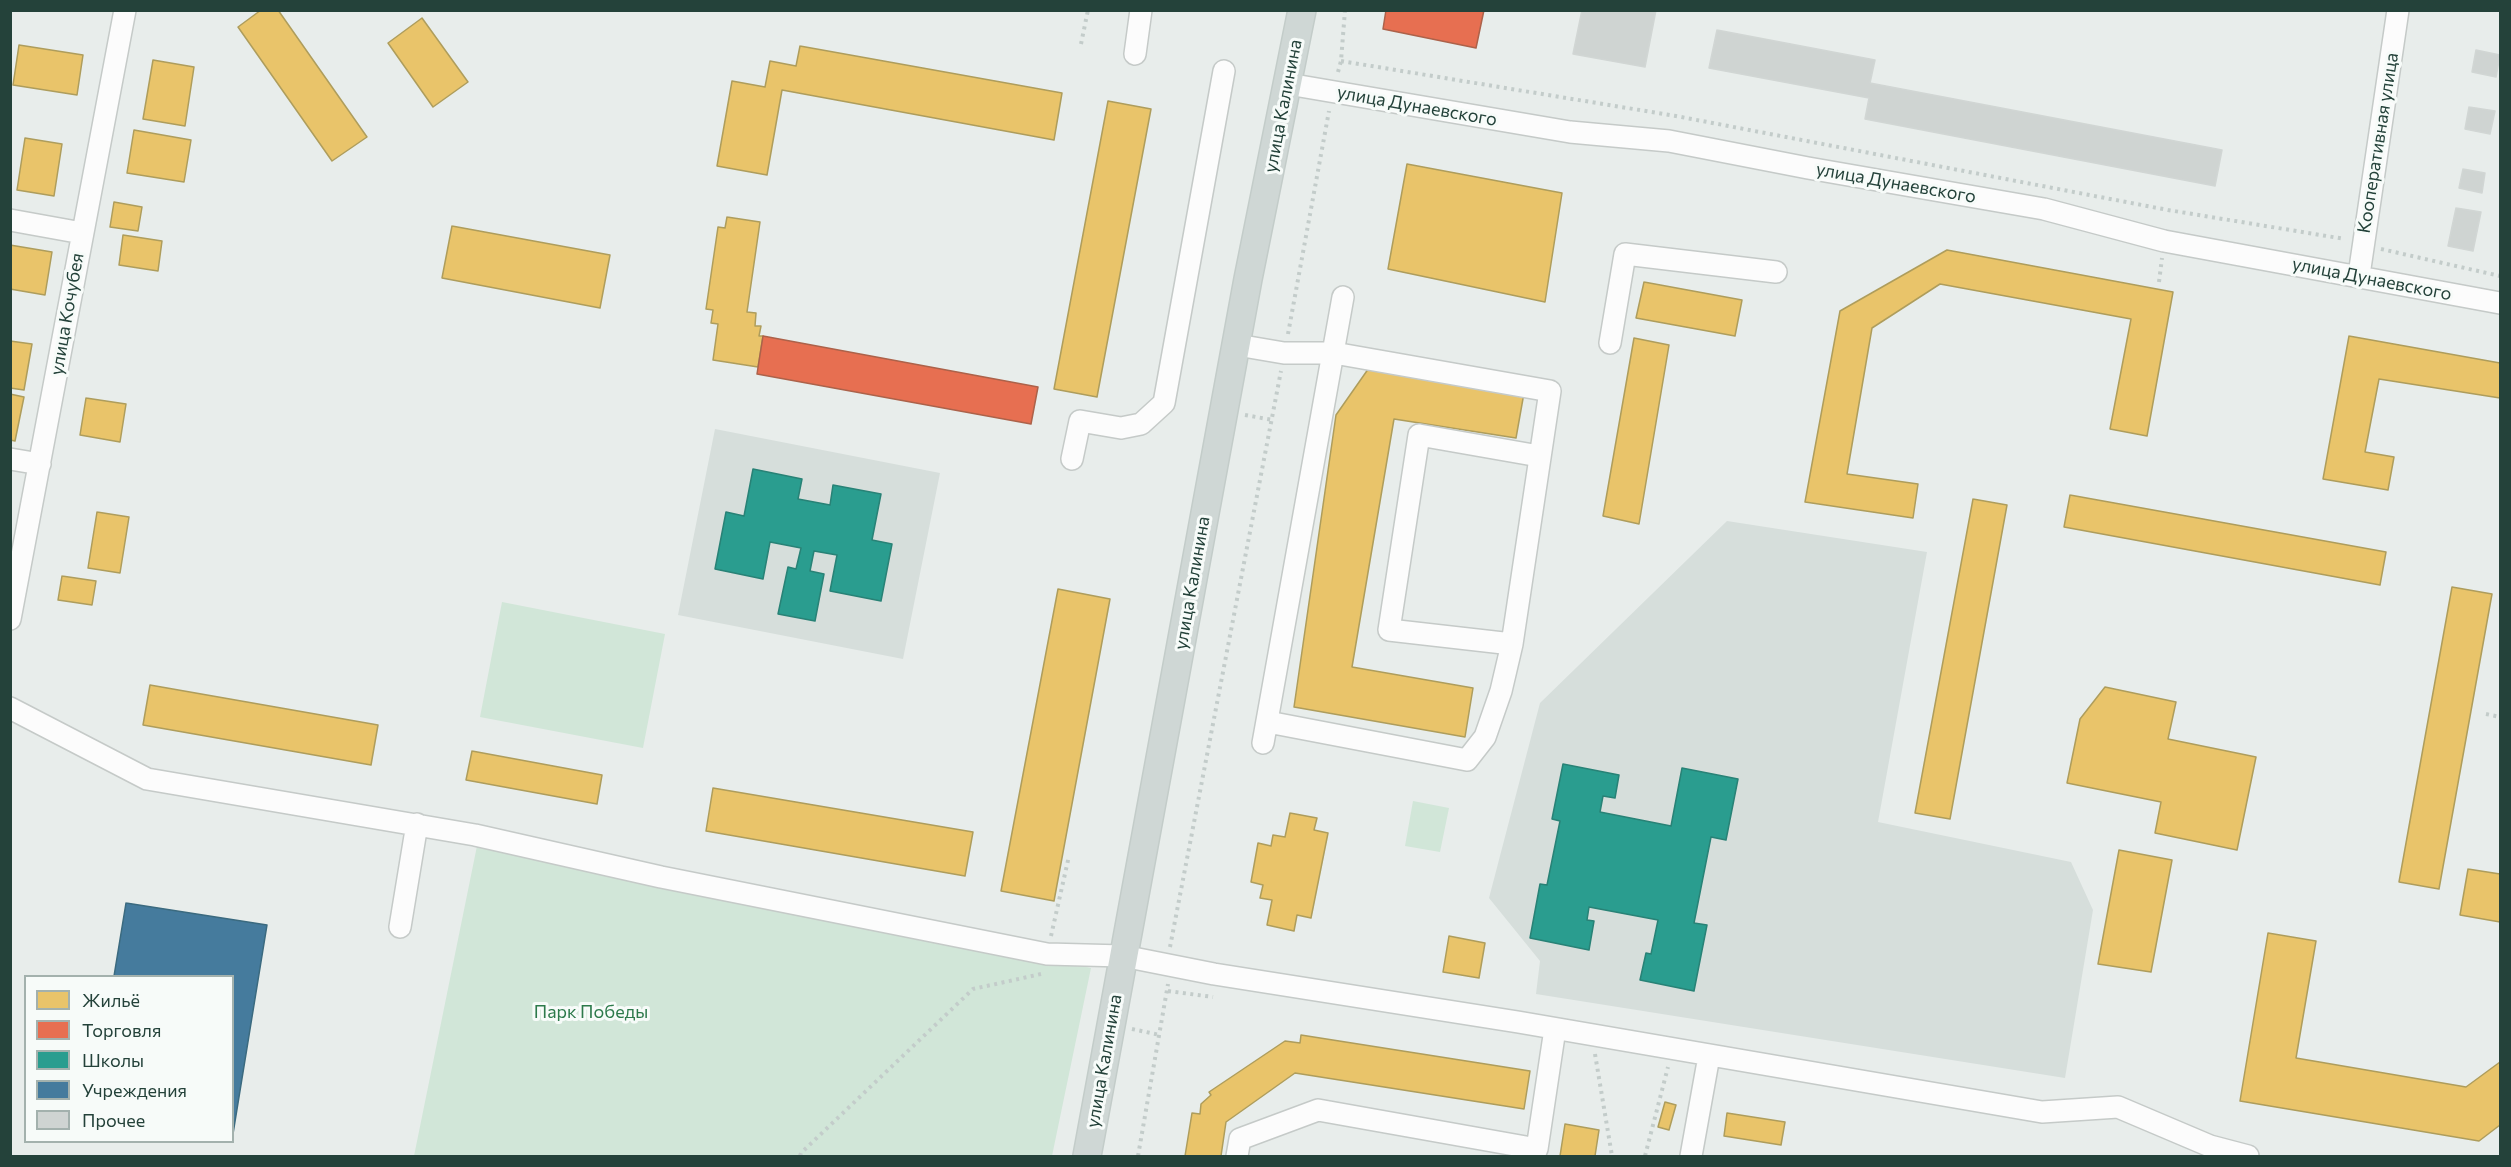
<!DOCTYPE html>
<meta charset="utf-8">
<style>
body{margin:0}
#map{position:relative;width:2511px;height:1167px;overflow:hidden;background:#e8edeb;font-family:Commissioner,sans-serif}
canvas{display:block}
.frame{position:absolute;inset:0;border:12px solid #24423a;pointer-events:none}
.legend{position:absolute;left:24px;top:975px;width:210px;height:168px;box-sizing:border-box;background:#f7fbf9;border:2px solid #a3b1ad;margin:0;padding:8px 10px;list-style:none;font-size:18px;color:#24423a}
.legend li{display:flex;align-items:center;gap:12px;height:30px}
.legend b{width:30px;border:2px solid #a3b1ad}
</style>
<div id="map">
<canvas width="2511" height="1167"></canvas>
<div class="frame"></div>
<ul class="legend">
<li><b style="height:16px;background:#e9c46a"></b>Жильё</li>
<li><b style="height:16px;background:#e76f51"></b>Торговля</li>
<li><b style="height:16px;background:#2a9d8f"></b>Школы</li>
<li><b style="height:16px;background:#457b9d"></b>Учреждения</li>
<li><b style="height:16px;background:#cfd4d2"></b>Прочее</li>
</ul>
</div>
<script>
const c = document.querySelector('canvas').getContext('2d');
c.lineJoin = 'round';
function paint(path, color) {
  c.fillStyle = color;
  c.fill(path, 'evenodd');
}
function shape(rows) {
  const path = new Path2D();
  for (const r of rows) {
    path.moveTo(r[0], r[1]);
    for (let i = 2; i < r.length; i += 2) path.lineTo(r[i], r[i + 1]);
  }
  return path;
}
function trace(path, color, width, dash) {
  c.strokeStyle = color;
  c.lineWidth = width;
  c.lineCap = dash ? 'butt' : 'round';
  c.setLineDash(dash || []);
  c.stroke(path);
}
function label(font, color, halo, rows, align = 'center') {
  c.font = font + ' Commissioner,sans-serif';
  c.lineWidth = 6;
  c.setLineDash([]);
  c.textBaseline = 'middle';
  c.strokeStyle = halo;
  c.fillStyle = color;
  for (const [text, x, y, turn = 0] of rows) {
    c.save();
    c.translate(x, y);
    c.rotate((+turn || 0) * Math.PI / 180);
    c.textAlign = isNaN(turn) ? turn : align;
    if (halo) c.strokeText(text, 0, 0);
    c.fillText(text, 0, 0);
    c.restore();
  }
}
paint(shape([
 [715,429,940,473,903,659,678,615],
 [1727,521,1927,552,1878,822,2071,862,2093,910,2065,1078,1536,994,1540,961,1489,898,1540,703]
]), '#d6dedb');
paint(shape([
 [502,602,665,634,643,748,480,717],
 [1413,801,1449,808,1440,852,1405,846],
 [478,841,1091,968,1052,1156,414,1156]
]), '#d1e6d8');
const homes = shape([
 [261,10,278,10,367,137,332,161,238,27,261,10],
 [422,18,468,82,433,107,388,43,422,18],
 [19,45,83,55,77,95,13,85,19,45],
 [800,46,1062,93,1054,140,782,90,767,175,717,166,732,81,765,87,770,61,796,66,800,46],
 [153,60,194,67,185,126,143,119,153,60],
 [1108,101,1151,109,1097,397,1054,389,1108,101],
 [134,130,191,140,184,182,127,173,134,130],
 [25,138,62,144,54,196,17,190,25,138],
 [1407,164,1562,193,1545,302,1388,269,1407,164],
 [114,202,142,207,138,231,110,227,114,202],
 [727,217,760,222,747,312,756,313,755,326,761,326,759,336,763,336,758,367,713,360,718,324,711,323,713,310,706,309,718,227,725,228,727,217],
 [452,226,610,255,600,308,442,278,452,226],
 [123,235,162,241,158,271,119,265,123,235],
 [10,245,52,252,45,295,10,289,10,245],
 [1947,250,2173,292,2147,436,2110,429,2131,319,1940,284,1872,328,1847,474,1918,484,1913,518,1805,502,1840,311,1947,250],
 [1644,282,1742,300,1735,336,1636,318,1644,282],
 [2349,336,2500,363,2500,398,2379,379,2365,452,2394,457,2388,490,2323,479,2349,336],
 [1634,338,1669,345,1639,524,1603,516,1634,338],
 [10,341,32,344,24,390,10,388,10,341],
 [1371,365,1524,393,1516,438,1394,419,1352,667,1473,688,1465,737,1294,707,1336,415,1371,365],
 [10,394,24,397,15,441,10,440,10,394],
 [86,398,126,404,120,442,80,435,86,398],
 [2070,495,2386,552,2380,585,2064,527,2070,495],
 [1973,499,2007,505,1950,819,1915,813,1973,499],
 [97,512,129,517,120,573,88,568,97,512],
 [62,576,96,581,92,605,58,600,62,576],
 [2452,587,2492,594,2439,889,2399,882,2452,587],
 [1058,589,1110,599,1054,901,1001,891,1058,589],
 [150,685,378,725,371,765,143,725,150,685],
 [2105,687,2176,702,2168,739,2256,757,2237,850,2155,833,2161,802,2067,783,2080,719,2105,687],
 [472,751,602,775,597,804,466,780,472,751],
 [713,788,973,832,965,876,706,831,713,788],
 [1290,813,1317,818,1314,830,1328,833,1311,918,1297,915,1294,931,1267,925,1272,900,1260,898,1263,885,1251,882,1258,843,1271,846,1273,835,1285,837,1290,813],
 [2119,850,2172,860,2151,972,2098,964,2119,850],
 [2468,869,2500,874,2500,922,2460,915,2468,869],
 [2268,933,2316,941,2296,1058,2466,1087,2500,1062,2500,1125,2479,1141,2240,1101,2268,933],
 [1449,936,1485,943,1479,978,1443,972,1449,936],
 [1301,1035,1530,1071,1524,1109,1295,1073,1226,1122,1221,1156,1185,1156,1192,1113,1200,1114,1201,1104,1211,1095,1209,1092,1285,1041,1300,1043,1301,1035],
 [1665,1102,1676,1105,1669,1130,1658,1127,1665,1102],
 [1727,1113,1785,1122,1781,1145,1724,1136,1727,1113],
 [1565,1124,1599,1130,1595,1156,1560,1156,1565,1124]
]);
paint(homes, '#e9c46a');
trace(homes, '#ae9d5c', 1.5);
const shops = shape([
 [1386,10,1484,10,1476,48,1383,29,1386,10],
 [763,336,1038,387,1031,424,757,374,763,336]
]);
paint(shops, '#e76f51');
trace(shops, '#ac624a', 1.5);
const schools = shape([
 [753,469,802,479,798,499,830,505,833,485,881,494,872,540,892,544,881,601,830,591,837,555,814,551,810,571,824,574,815,621,778,614,788,567,796,569,801,548,770,542,763,579,715,569,726,512,744,516,753,469],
 [1563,764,1619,775,1615,798,1603,796,1600,812,1671,826,1682,768,1738,779,1726,840,1711,837,1694,923,1707,925,1694,991,1640,980,1646,953,1651,954,1658,920,1589,907,1587,920,1594,921,1589,950,1530,938,1540,884,1547,885,1560,821,1552,819,1563,764]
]);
paint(schools, '#2a9d8f');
trace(schools, '#288276', 1.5);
const public = shape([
 [126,903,267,925,232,1140,232,976,114,976,126,903]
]);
paint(public, '#457b9d');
trace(public, '#3b6a7f', 1.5);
const building = shape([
 [1582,10,1656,10,1645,67,1573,54,1582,10],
 [1717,30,1875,60,1870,83,2222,150,2215,186,1865,119,1869,98,1709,68,1717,30],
 [2476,50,2500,55,2496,77,2472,72,2476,50],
 [2469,107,2495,111,2490,134,2465,129,2469,107],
 [2463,169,2485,173,2482,193,2459,188,2463,169],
 [2456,208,2481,212,2473,251,2448,246,2456,208]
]);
paint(building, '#cfd4d2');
trace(building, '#d1d6d4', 1.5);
const minor = shape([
 [1135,54,1141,10],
 [1288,84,1570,132,1669,141,1808,168,2044,209,2164,241,2500,303],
 [10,220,82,233],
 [2359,275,2398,10],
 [1610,343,1625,254,1776,272],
 [1237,345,1284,353,1334,353,1550,391,1512,644,1501,691,1485,737,1467,760,1268,722],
 [10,459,40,464],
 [1072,459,1080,421,1121,428,1141,424,1164,403,1224,71],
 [10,619,125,10],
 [1512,644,1389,630,1419,435,1539,456],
 [10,708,147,779,475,835,661,877,1047,954,1123,956,1214,974,1518,1022,2042,1112,2118,1107,2210,1146,2248,1156],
 [1263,743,1343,297],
 [400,927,417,824],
 [1237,1156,1240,1139,1318,1110,1537,1149,1555,1029],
 [1691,1156,1709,1056]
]);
const major = shape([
 [1087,1156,1248,279,1302,10]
]);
trace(minor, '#c5cac8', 24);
trace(major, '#c3ccc9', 30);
trace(shape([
 [1081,44,1088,10],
 [1341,61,1676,116,2168,210,2345,239],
 [1338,72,1341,61,1345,10],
 [2381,249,2500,276],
 [2159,282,2162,258],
 [1288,334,1329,111],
 [1245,415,1273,420],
 [2486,714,2500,717],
 [1051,936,1069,856],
 [1170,947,1281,371],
 [1168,991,1213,997],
 [1132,1029,1160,1035],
 [1595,1054,1612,1156],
 [800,1156,801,1153,973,989,1041,974],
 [1138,1156,1168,984],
 [1645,1156,1668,1067]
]), '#c3ccca', 4, [3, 4.5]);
trace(minor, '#fcfcfc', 21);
trace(major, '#cfd7d5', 27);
label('18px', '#24423a', '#f7fbf9', [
 ["улица Калинина",1283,106,-79],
 ["улица Дунаевского",1417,106,10],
 ["Кооперативная улица",2378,143,-81],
 ["улица Дунаевского",1896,183,10],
 ["улица Дунаевского",2372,279,11],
 ["улица Кочубея",67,314,-80],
 ["улица Калинина",1192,583,-80],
 ["улица Калинина",1104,1061,-80]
]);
label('18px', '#2d7a4b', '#f7fbf9', [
 ["Парк Победы",591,1012]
]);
</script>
